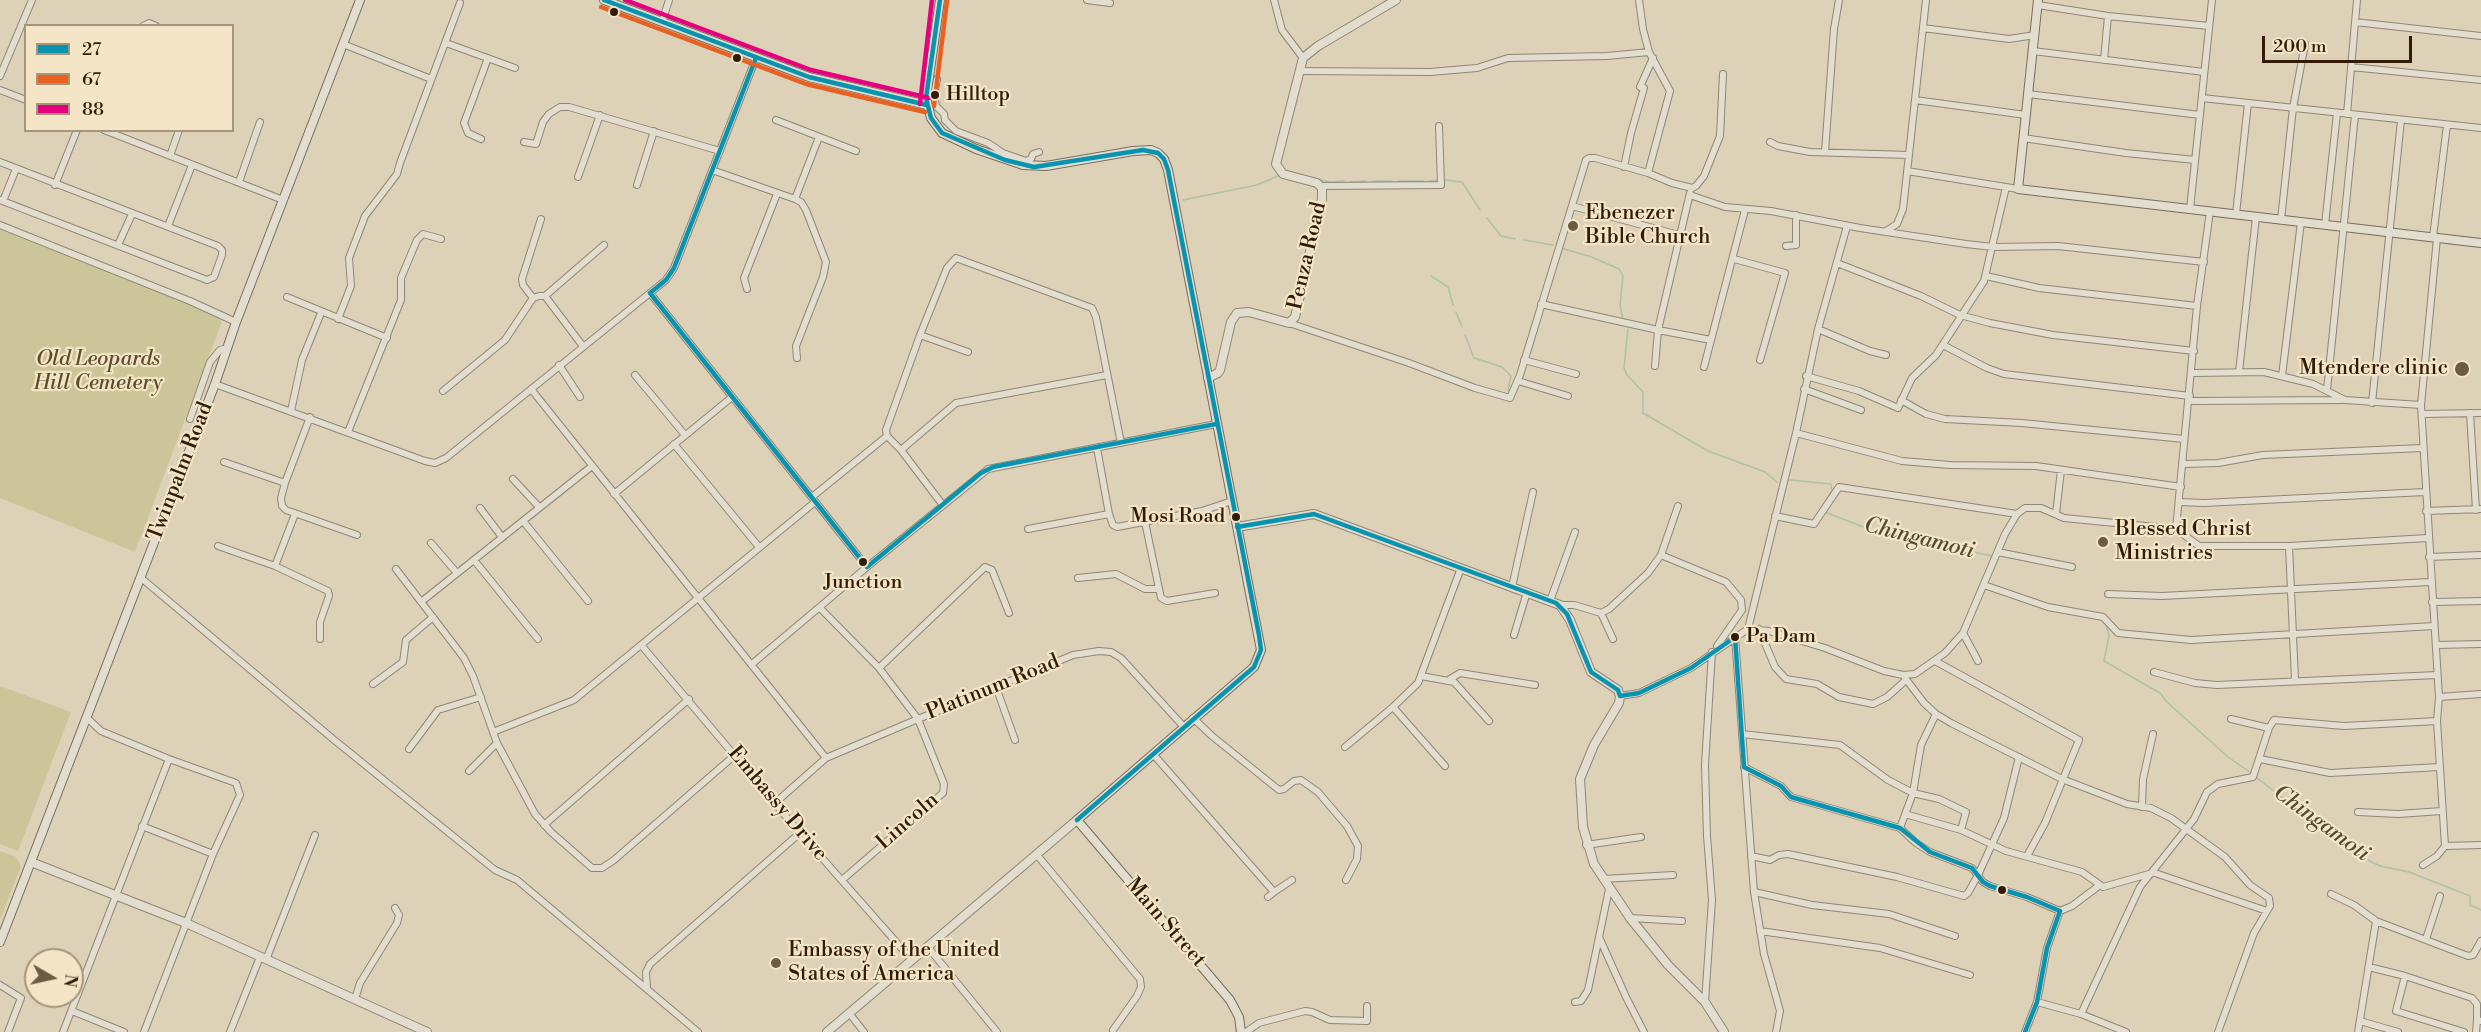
<!DOCTYPE html>
<style>
body{margin:0}
#map{position:relative;width:2481px;height:1032px;overflow:hidden;background:#ddd1b7;font-family:"Libre Bodoni",serif}
canvas{display:block}
.legend{position:absolute;left:24px;top:24px;width:210px;height:108px;box-sizing:border-box;background:#f3e5c6;border:2px solid #a6957a;margin:0;padding:8px 10px;list-style:none;font-size:18px;color:#321c07}
.legend li{display:flex;align-items:center;gap:12px;height:30px}
.legend b{width:30px;border:2px solid #a6957a}
.north{position:absolute;left:24px;top:948px;width:60px;height:60px;box-sizing:border-box;background:#f3e5c6;border:2px solid #a6957a;border-radius:50%;rotate:99deg;font-size:16px;font-weight:700;line-height:24px;text-align:center;color:#321c07}
.north::after{content:'';display:block;margin:auto;width:21px;height:27px;background:#6e5b45;clip-path:polygon(50% 0,100% 100%,50% 72%,0 100%)}
.scale{position:absolute;left:2262px;top:36px;width:150px;height:27px;box-sizing:border-box;border:3px solid #321c07;border-top:0;padding-left:8px;font-size:18px;line-height:21px;white-space:nowrap;color:#321c07;-webkit-text-stroke:4px #f3e5c6;paint-order:stroke}
</style>
<div id="map">
<canvas width="2481" height="1032"></canvas>
<ul class="legend">
<li><b style="height:8px;background:#0894b0"></b>27</li>
<li><b style="height:8px;background:#e86121"></b>67</li>
<li><b style="height:8px;background:#e5007d"></b>88</li>
</ul>
<div class="north">N</div>
<div class="scale">200 m</div>
</div>
<script>
const c = document.querySelector('canvas').getContext('2d');
c.lineJoin = 'round';
function paint(path, color) {
  c.fillStyle = color;
  c.fill(path, 'evenodd');
}
function shape(rows) {
  const path = new Path2D();
  for (const r of rows) {
    path.moveTo(r[0], r[1]);
    for (let i = 2; i < r.length; i += 2) path.lineTo(r[i], r[i + 1]);
  }
  return path;
}
function trace(path, color, width, dash) {
  c.strokeStyle = color;
  c.lineWidth = width;
  c.lineCap = dash ? 'butt' : 'round';
  c.setLineDash(dash || []);
  c.stroke(path);
}
function label(font, color, halo, rows, align = 'center') {
  c.font = font + ' "Libre Bodoni",serif';
  c.lineWidth = 4.5;
  c.setLineDash([]);
  c.textBaseline = 'middle';
  c.strokeStyle = halo;
  c.fillStyle = color;
  for (const [text, x, y, turn = 0] of rows) {
    c.save();
    c.translate(x, y);
    c.rotate((+turn || 0) * Math.PI / 180);
    c.textAlign = isNaN(turn) ? turn : align;
    if (halo) c.strokeText(text, 0, 0);
    c.fillText(text, 0, 0);
    c.restore();
  }
}
paint(shape([
 [0,227,201,308,222,321,135,552,0,498],
 [0,686,71,712,18,851,0,844],
 [0,851,16,857,21,866,0,920]
]), '#ccc59a');
trace(shape([
 [1309,177,1330,182,1344,181],
 [1445,180,1462,182,1480,210],
 [1373,181,1392,181],
 [1399,181,1423,181],
 [1429,181,1437,180],
 [1350,182,1366,181],
 [1183,200,1257,185,1278,176],
 [1487,218,1501,236,1515,239],
 [1524,240,1553,245],
 [1561,248,1592,257,1619,269,1623,276,1620,305,1623,320],
 [1431,276,1448,287,1453,305],
 [1456,312,1462,327],
 [1628,329,1624,368,1627,375,1643,392,1643,413,1708,451,1765,472,1777,482],
 [1465,335,1474,358,1502,367,1511,376,1508,390],
 [1790,480,1831,484,1832,491,1824,504],
 [1825,512,1871,530,1992,556,1990,562],
 [2106,624,2109,636,2104,661,2160,693,2167,702,2228,757,2251,773],
 [2256,777,2303,814,2330,829,2360,851,2368,860,2380,866,2409,872,2470,896,2470,905,2481,910]
]), '#aec1a9', 1.5);
const minor = shape([
 [1087,0,1110,3],
 [1274,0,1282,30,1303,58],
 [1639,0,1643,29,1649,52,1670,91,1648,173],
 [2038,5,2108,16,2209,26],
 [662,22,669,0],
 [2355,22,2481,36],
 [143,26,149,23,156,26],
 [1923,28,2009,39,2035,35],
 [446,43,515,68],
 [343,44,431,79],
 [2033,51,2204,72],
 [2104,60,2108,16],
 [2351,67,2481,80],
 [1299,71,1430,72,1477,68,1508,58,1607,56,1649,52],
 [0,76,32,0],
 [937,79,934,96,936,106,944,114,945,120,956,131,988,143,1003,153,1026,161,1031,159,1033,154,1039,152],
 [1640,87,1653,58],
 [0,90,26,100],
 [2028,94,2200,115],
 [2202,98,2481,128],
 [1915,100,2026,115],
 [2347,114,2357,0],
 [776,120,856,151],
 [104,130,283,200],
 [2023,138,2126,153,2195,160],
 [481,139,468,133,464,123,488,58],
 [524,142,536,144,543,122,549,114,560,107,569,107,720,151],
 [1770,142,1778,146,1810,152,1909,155],
 [1825,152,1834,29,1839,0],
 [170,156,179,130],
 [0,162,218,246,222,250,222,255,214,277,207,280,0,200],
 [1624,167,1631,133,1644,88],
 [712,170,795,199,801,202,806,210,826,262,823,277,796,346,797,358],
 [1907,171,2018,189],
 [578,177,600,115],
 [239,182,260,122],
 [55,185,77,130],
 [637,185,654,131],
 [1321,186,1441,185,1439,126],
 [1690,193,1658,330,1711,340,1745,210],
 [1690,195,1725,207,1771,211,1860,228,1966,244,1993,247,2058,246,2204,262],
 [795,199,819,137],
 [3,201,16,169],
 [1572,206,1679,235],
 [2190,209,2212,0],
 [2210,211,2197,306,2176,529,2199,546,2289,546,2428,538],
 [2236,214,2248,103],
 [2281,220,2293,108,2305,44],
 [0,225,190,301,236,322],
 [2325,225,2337,113],
 [168,226,192,165],
 [1886,231,1897,224,1903,209,1926,0],
 [2433,237,2447,125],
 [2437,238,2421,405,2439,697,2481,694],
 [118,245,132,214],
 [1786,246,1796,245,1796,215],
 [1734,259,1785,273,1760,360],
 [1837,263,1921,296,1960,315,1990,323,2053,335,2194,351],
 [1986,276,2039,288,2197,306],
 [747,289,744,278,777,194],
 [650,293,867,567],
 [545,296,604,245],
 [287,297,387,338],
 [533,298,523,285,522,279,541,219],
 [1541,304,1658,330,1655,366],
 [338,319,351,286,349,258,365,216,397,174,400,163,460,3],
 [1289,323,1409,363,1475,388,1510,398,1520,375,1586,160,1589,158,1595,158,1648,173,1672,183,1692,188,1696,186,1704,176,1720,136,1723,74],
 [1818,329,1870,351,1886,355],
 [920,335,968,352],
 [1943,345,1987,368,2004,374,2190,396],
 [1524,360,1576,374],
 [559,365,580,397],
 [1704,367,1711,340],
 [2239,372,2256,217],
 [2193,373,2264,372,2313,384,2345,400,2421,405],
 [635,375,685,435],
 [1806,376,1859,391,1898,408,1912,378,1936,355,1984,281,2006,187],
 [2282,376,2301,222],
 [1518,381,1568,396],
 [215,384,425,461,435,463,446,458,666,280,674,268,756,58],
 [531,389,826,758],
 [1804,389,1861,410],
 [2327,390,2355,115],
 [443,391,505,340,533,298,539,296,545,296,582,345],
 [1901,400,1926,414,1945,419,2022,423,2184,439],
 [2190,401,2342,400],
 [2372,403,2401,120],
 [291,411,302,360,321,313],
 [2470,413,2476,510],
 [2422,414,2481,413],
 [310,417,285,483,281,498,282,506,286,510,357,535],
 [190,419,210,362,220,350,227,348],
 [348,432,401,300,401,278,417,240,423,234,441,239],
 [1796,433,1902,461,1950,465,2036,466,2181,487],
 [674,444,759,547],
 [1097,448,1109,514,1113,525,1117,527,1202,511,1232,501],
 [901,450,956,403,1107,375],
 [224,462,285,483],
 [2183,464,2218,463,2263,455,2422,448],
 [513,479,539,507],
 [614,494,732,397],
 [812,497,887,436],
 [2180,502,2204,503,2425,492],
 [942,504,901,450,887,436,886,430,920,335,947,268,956,258,1092,308,1096,317,1121,443],
 [480,508,502,537],
 [2426,511,2481,509],
 [2056,514,2061,470],
 [1775,516,1814,524,1839,487,2017,514],
 [523,521,588,601],
 [1145,522,1161,598,1167,601,1215,593],
 [1028,529,1109,514],
 [431,543,457,573],
 [218,546,275,566,328,591,329,596,320,622,320,639],
 [2289,546,2295,680],
 [1998,552,2072,567],
 [1661,555,1678,506],
 [2429,557,2481,555],
 [474,560,538,639],
 [275,566,295,514],
 [396,569,464,658,473,676,497,743,535,814,551,832,592,868,602,868,614,860,735,755],
 [140,577,333,739,495,870,517,880,698,1032],
 [1078,578,1116,574,1145,589,1158,589],
 [1984,585,2048,607,2103,617,2118,633,2191,640,2434,626],
 [1512,587,1533,492],
 [2108,594,2162,596,2430,582],
 [1550,601,1575,532],
 [421,602,592,466],
 [2432,602,2481,601],
 [1560,605,1574,605,1601,613,1609,609,1648,573,1661,555,1726,582,1741,600,1742,610,1717,646],
 [820,608,879,668,918,719,1073,655,1099,651,1111,652,1121,658,1184,727],
 [1601,613,1613,639],
 [1748,629,1796,433,1818,329,1847,226],
 [1759,629,1775,667,1786,679,1817,684,1839,697,1873,704,1887,697,1906,680],
 [1963,633,1978,661],
 [1514,635,1527,592],
 [1735,637,1754,892,1764,954,1780,1011,1776,1032],
 [2436,645,2481,644],
 [642,646,800,833,912,960],
 [1935,661,2079,740,2045,823,2027,856],
 [752,664,867,567,988,469,1216,424],
 [879,668,985,567,992,570,1009,613],
 [2154,672,2195,683,2217,685,2437,675],
 [1903,675,1924,703,1936,714,1951,723,2062,779,2127,804,2151,808,2171,818,2225,857,2250,885,2269,898,2270,906,2254,933,2218,1032],
 [1421,676,1454,682,1489,721],
 [1450,679,1460,673,1535,685],
 [373,684,403,662,406,640,433,617],
 [996,687,1015,740],
 [1620,696,1639,693,1691,668,1748,629,1769,631,1825,648,1884,671,1903,675,1915,674,1945,653,1963,633,2005,534,2017,514,2025,508,2041,508,2064,518,2176,529],
 [2439,697,2437,721,2445,846,2481,845],
 [1393,707,1445,766],
 [1193,718,1212,736,1279,790,1284,789,1294,781,1301,780,1318,792,1347,826,1358,846,1357,859,1346,880],
 [2231,719,2269,728],
 [493,732,574,700,815,502],
 [1742,734,1840,745,1888,780,1913,793,1939,799,1966,812,1961,830],
 [1345,747,1393,707,1418,683,1461,568],
 [409,749,438,710,481,697],
 [1153,754,1274,892,1268,897],
 [2260,759,2330,773,2439,767],
 [1744,767,1781,786,1791,797,1900,828,1916,843,1930,852,1972,868,1983,882,1990,886,2027,897,2060,911],
 [469,771,497,743],
 [775,803,826,758,918,719,944,784,943,793,842,880],
 [2142,807,2143,779,2153,734],
 [2358,812,2398,814,2442,811],
 [1905,814,1961,830,2006,851,2082,872,2103,887,2149,874],
 [544,825,689,699],
 [142,826,213,854],
 [1900,828,1913,793,1921,745,1936,714],
 [1586,845,1641,837],
 [1037,855,1140,979,1141,987,1137,996,1113,1030],
 [1751,856,1770,860,1779,855,1788,854,1897,877,1964,896,1968,893,1978,875,2004,818,2019,757],
 [2423,865,2437,856,2445,846],
 [2152,872,2267,911],
 [1603,879,1673,875],
 [1274,892,1292,880],
 [1754,892,1812,905,1889,914,1955,936],
 [2331,894,2354,905,2376,921,2468,956,2473,955,2481,941],
 [1630,918,1682,921],
 [1760,931,1880,948,1970,975],
 [1599,937,1626,997,1644,1032],
 [2426,939,2440,896],
 [927,946,997,1032],
 [266,960,315,835],
 [2369,967,2405,976,2472,998,2477,1004,2477,1020,2481,1021],
 [2405,976,2396,1011,2464,1032],
 [0,985,21,998,8,1032],
 [647,989,646,972,650,964,800,833],
 [355,999,360,983,397,923,399,915,395,908],
 [1575,1002,1581,1001,1588,990,1609,889],
 [1705,1002,1712,900,1707,836,1705,765,1712,652],
 [2037,1002,2081,1014,2126,1032],
 [72,1011,124,1032],
 [849,1013,864,1032],
 [2081,1014,2140,887,2194,819,2207,792,2218,784,2253,777,2269,728,2274,720,2344,726,2437,721],
 [2360,1021,2398,1032],
 [63,1032,169,759,101,731,86,717],
 [144,1032,213,854,240,795,236,783,169,759],
 [230,1032,260,957],
 [1246,1032,1259,1023,1305,1011,1312,1012,1330,1020,1367,1021,1367,1006],
 [2025,1032,2037,1002,2047,948,2060,911,2072,906,2100,885],
 [2358,1032,2376,921],
 [2476,1032,2477,1020]
]);
const tertiary = shape([
 [1208,378,1218,373,1220,370,1231,322,1237,313,1249,312,1289,323,1295,317,1322,199,1322,188,1317,183,1283,174,1276,164,1303,58,1318,46,1396,0],
 [1237,527,1314,514,1560,605,1570,620,1591,672,1618,690,1620,696,1619,703,1594,745,1580,779,1583,827,1594,864,1630,918,1668,965,1705,1002,1724,1032],
 [31,862,186,923,427,1032],
 [827,1032,1077,820]
]);
const secondary = shape([
 [604,0,809,77,927,105],
 [940,0,926,98,931,118,942,133,976,149,1023,165,1046,166,1133,151,1151,150,1158,153,1164,159,1168,170,1261,650,1254,667,1077,820,1230,1000,1239,1017,1241,1032],
 [2038,0,2018,189,2481,243],
 [0,942,215,384,236,322,360,0]
]);
trace(minor, '#8f8675', 8);
trace(tertiary, '#8f8675', 10);
trace(secondary, '#776d5e', 10);
trace(minor, '#e3ddd0', 6);
trace(tertiary, '#e3ddd0', 8);
trace(secondary, '#e3ddd0', 8);
trace(shape([
 [604,0,809,77,927,105],
 [940,0,926,98,931,118,942,133,1005,160,1034,167,1143,150,1158,153,1164,159,1168,170,1259,635,1261,650,1254,667,1077,820],
 [650,293,867,567],
 [650,293,666,280,674,268,756,58],
 [1237,527,1314,514,1556,603,1567,614,1591,672,1618,690,1620,696],
 [867,567,981,473,993,467,1216,424],
 [1735,637,1744,767],
 [1620,696,1639,693,1691,668,1735,637],
 [1744,767,1781,786,1791,797,1900,828,1930,852,1972,868,1983,882,1990,886,2027,897,2060,911],
 [2025,1032,2037,1002,2047,948,2060,911]
]), '#0894b0', 4.5);
trace(shape([
 [601,7,806,84,925,112],
 [934,106,947,1]
]), '#e86121', 4.5);
trace(shape([
 [625,0,811,70,929,98],
 [920,104,932,0]
]), '#e5007d', 4.5);
for (const [x, y, r, color] of [
 [614,12,5,"#321c07"],
 [737,58,5,"#321c07"],
 [935,95,5,"#321c07"],
 [1573,226,6,"#6e5b45"],
 [2462,369,8,"#6e5b45"],
 [1236,517,5,"#321c07"],
 [2103,542,6,"#6e5b45"],
 [863,562,5,"#321c07"],
 [1735,637,5,"#321c07"],
 [2002,890,5,"#321c07"],
 [776,963,6,"#6e5b45"]
]) {
  const dot = new Path2D();
  dot.arc(x, y, r, 0, 2 * Math.PI);
  c.fillStyle = color;
  c.fill(dot);
  trace(dot, '#f3e5c6', 2);
}
label('20px', '#321c07', '#f3e5c6', [
 ["Hilltop",946,95],
 ["Mosi Road",1225,517,"right"],
 ["Junction",863,583,"center"],
 ["Pa Dam",1746,637]
], 'left');
label('21px', '#321c07', '#f3e5c6', [
 ["Ebenezer",1585,214],
 ["Bible Church",1585,238],
 ["Mtendere clinic",2448,369,"right"],
 ["Blessed Christ",2115,530],
 ["Ministries",2115,554],
 ["Embassy of the United",788,951],
 ["States of America",788,975]
], 'left');
label('21px', '#321c07', '#f3e5c6', [
 ["Penza Road",1308,256,-77],
 ["Twinpalm Road",181,472,-69],
 ["Platinum Road",993,688,-22],
 ["Embassy Drive",777,804,50],
 ["Lincoln",908,822,-41],
 ["Main Street",1165,923,49]
]);
label('italic 21px', '#5c4c2c', '#f3e5c6', [
 ["Old Leopards",98,360],
 ["Hill Cemetery",98,384]
]);
label('italic 22px', '#514b36', '#f3e5c6', [
 ["Chingamoti",1919,539,14],
 ["Chingamoti",2321,824,36]
]);
</script>
